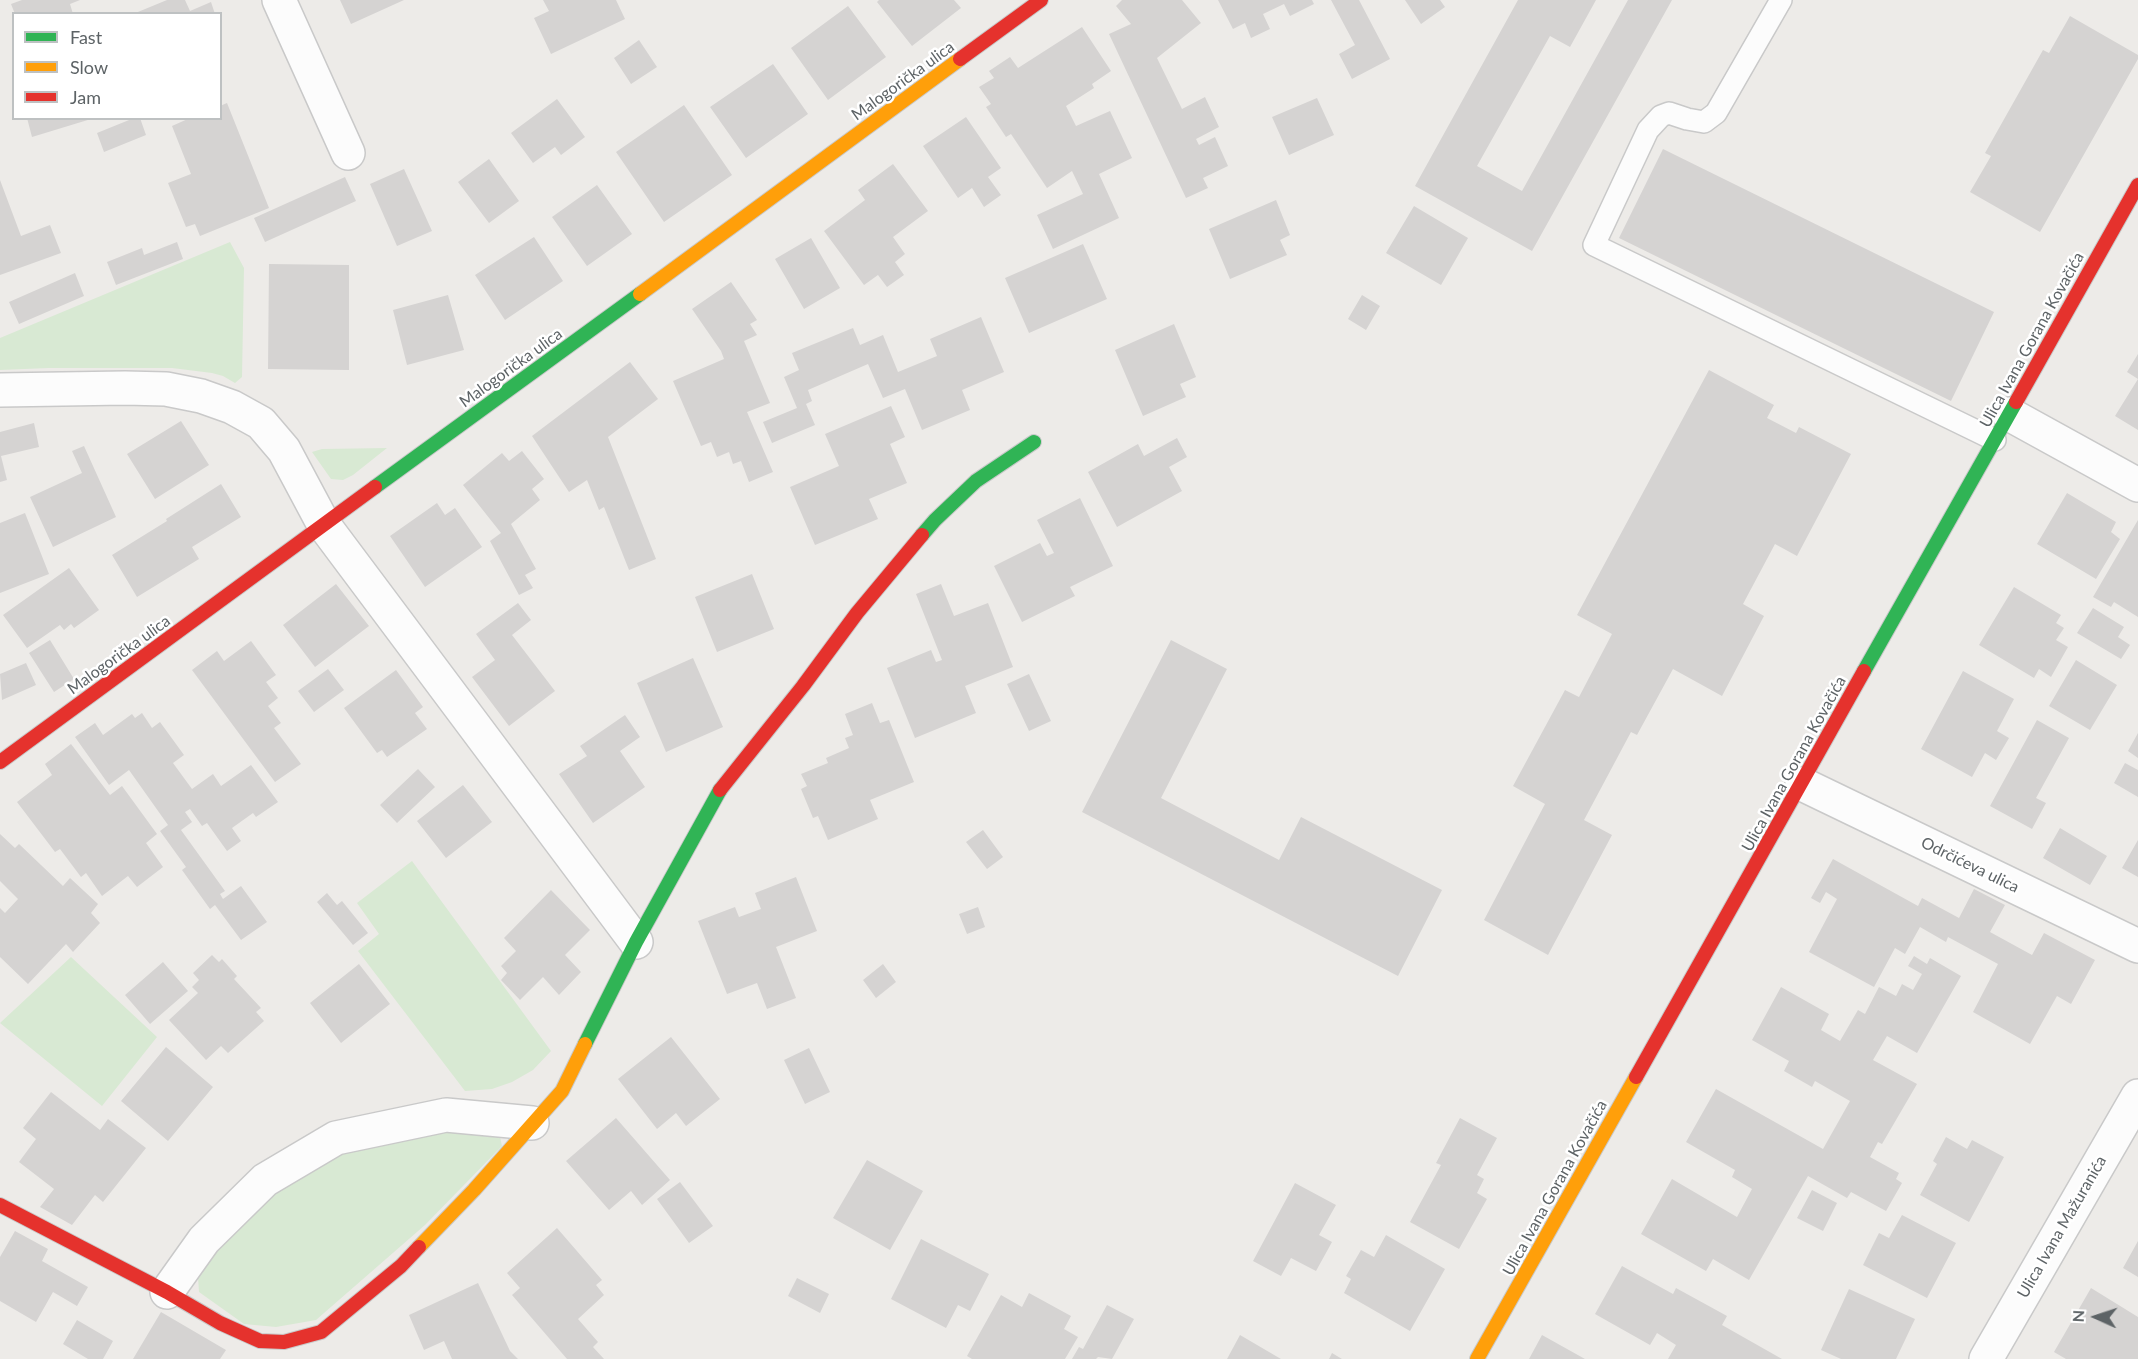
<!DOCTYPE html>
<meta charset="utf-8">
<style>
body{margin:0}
#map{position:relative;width:2138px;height:1359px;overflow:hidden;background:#edebe8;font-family:Lato,sans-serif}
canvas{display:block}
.legend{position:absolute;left:12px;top:12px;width:210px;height:108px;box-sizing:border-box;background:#fff;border:2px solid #bec1c2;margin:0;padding:8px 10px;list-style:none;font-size:18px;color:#5d6366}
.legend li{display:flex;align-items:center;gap:12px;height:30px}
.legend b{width:30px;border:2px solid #bec1c2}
.north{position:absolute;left:2066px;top:1287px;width:60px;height:60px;-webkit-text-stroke:4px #fff;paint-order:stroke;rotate:273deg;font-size:16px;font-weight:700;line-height:24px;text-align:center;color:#5d6366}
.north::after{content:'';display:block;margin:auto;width:21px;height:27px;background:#5d6366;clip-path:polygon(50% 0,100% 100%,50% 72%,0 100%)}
</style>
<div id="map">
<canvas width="2138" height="1359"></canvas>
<ul class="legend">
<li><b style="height:8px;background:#30b455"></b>Fast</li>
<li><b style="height:8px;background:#ff9f0a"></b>Slow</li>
<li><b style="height:8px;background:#e5322d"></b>Jam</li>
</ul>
<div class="north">N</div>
</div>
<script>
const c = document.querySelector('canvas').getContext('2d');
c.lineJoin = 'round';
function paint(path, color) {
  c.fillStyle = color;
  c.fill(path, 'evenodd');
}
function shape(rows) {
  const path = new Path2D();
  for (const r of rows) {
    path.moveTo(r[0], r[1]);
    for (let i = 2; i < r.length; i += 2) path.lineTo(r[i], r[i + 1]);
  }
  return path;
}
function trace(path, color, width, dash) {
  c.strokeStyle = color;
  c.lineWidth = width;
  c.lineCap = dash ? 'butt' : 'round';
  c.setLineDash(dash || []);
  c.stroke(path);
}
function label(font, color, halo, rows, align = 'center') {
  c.font = font + ' Lato,sans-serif';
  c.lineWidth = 5;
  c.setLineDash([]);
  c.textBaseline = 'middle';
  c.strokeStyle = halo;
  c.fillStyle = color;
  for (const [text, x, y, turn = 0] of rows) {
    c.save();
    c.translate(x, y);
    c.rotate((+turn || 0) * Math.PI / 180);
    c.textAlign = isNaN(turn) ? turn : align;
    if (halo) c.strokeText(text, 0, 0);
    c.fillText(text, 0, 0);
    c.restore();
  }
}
paint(shape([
 [230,242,244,268,242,377,235,383,223,376,212,373,172,368,49,368,0,370,0,338],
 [387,448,353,475,343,480,331,479,312,452,322,449],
 [412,861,551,1051,533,1070,512,1082,492,1089,465,1091,358,951,379,934,357,903],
 [71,957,157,1037,102,1106,0,1023],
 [440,1132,499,1132,502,1146,425,1225,316,1320,276,1327,244,1324,199,1292,198,1277,216,1243,257,1207,301,1174,342,1153]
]), '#d8e9d3');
paint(shape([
 [22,0,80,0,70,4,73,14,15,14,11,4],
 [167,0,185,0,190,11,211,2,215,14,133,14],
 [340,0,404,0,351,24],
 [543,0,616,0,625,19,551,54,534,18,549,11],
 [879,0,954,0,961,8,912,46,877,2],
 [1122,0,1182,0,1201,23,1157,58,1182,109,1205,97,1219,127,1196,139,1199,145,1215,137,1228,166,1203,178,1208,188,1186,198,1109,34,1131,24,1116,6],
 [1218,0,1312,0,1314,4,1290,16,1284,4,1263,14,1270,29,1251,38,1245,23,1233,29],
 [1331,0,1359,0,1390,59,1352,79,1339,54,1355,45],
 [1405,0,1440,0,1445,7,1421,24],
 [1518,0,1596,0,1570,47,1550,36,1477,166,1522,191,1628,0,1672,0,1532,251,1415,186],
 [848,6,886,57,828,100,791,48],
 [2070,16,2138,55,2138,59,2040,232,1970,192,1991,156,1985,153,2043,50,2049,53],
 [1082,27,1111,71,1092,84,1094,88,1066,106,1076,126,1110,111,1132,158,1099,174,1119,218,1053,249,1037,215,1083,194,1072,171,1047,188,1011,134,1006,137,986,107,991,104,979,87,994,78,989,71,1010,57,1018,68],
 [639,40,657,67,631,84,614,58],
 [773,64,808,114,746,158,710,107],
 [1317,98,1334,135,1289,155,1272,117],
 [557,99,585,137,561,155,555,147,533,163,511,133],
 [227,103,269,208,200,236,195,224,186,227,168,183,191,174,172,126,190,118,220,118,220,106],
 [684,105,732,175,664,222,616,152],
 [966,117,1001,168,988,177,1001,195,984,207,972,188,958,198,923,146],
 [27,118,91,118,91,119,32,137],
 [134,118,140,118,146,135,104,152,97,133],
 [1663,149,1994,312,1951,401,1619,238],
 [489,159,519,201,489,223,458,182],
 [893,164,928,211,893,237,905,254,895,262,904,275,887,287,878,275,864,285,824,231,865,200,858,190],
 [404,169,432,231,397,246,370,184],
 [345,177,356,201,265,242,254,218],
 [0,180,21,236,50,225,61,253,0,275],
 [597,185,632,234,587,266,552,217],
 [1276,200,1290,235,1280,240,1287,255,1230,279,1209,229],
 [1414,206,1468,238,1441,285,1386,253],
 [534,237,563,281,505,320,475,275],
 [811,238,840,288,804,309,775,259],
 [177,242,183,259,116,285,107,262,142,248,144,255],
 [1083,244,1107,299,1029,333,1005,278],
 [269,264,349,265,349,370,268,369],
 [75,273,84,296,19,324,9,302],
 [731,282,757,320,750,324,757,335,744,341,770,403,747,412,773,472,749,482,741,461,733,464,729,452,717,457,711,442,701,446,673,381,724,359,721,351,692,309],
 [448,295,464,350,407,365,393,310],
 [1362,295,1380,306,1366,330,1348,319],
 [981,317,1004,372,962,390,970,410,922,430,905,389,883,398,868,364,808,390,812,401,806,404,815,425,772,443,763,422,797,408,784,377,799,370,792,353,853,328,860,345,883,335,898,372,937,356,930,339],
 [1174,324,1196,377,1180,384,1186,397,1143,416,1115,350],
 [2138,354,2138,430,2115,416,2138,379,2127,372],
 [630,362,658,399,608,437,656,559,629,570,604,507,599,510,587,480,569,492,532,436],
 [1709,370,1774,405,1767,418,1796,433,1799,427,1851,454,1797,556,1775,544,1743,604,1764,616,1722,696,1673,669,1637,735,1631,732,1584,820,1612,835,1548,955,1484,920,1545,804,1513,786,1565,690,1579,697,1612,634,1577,615],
 [891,406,905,437,890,444,907,483,869,499,878,519,815,545,790,487,839,466,825,434],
 [181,421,209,465,155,499,127,454],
 [34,423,39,447,1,456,7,480,0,482,0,432],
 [1177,438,1187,457,1169,467,1182,491,1117,527,1088,472,1138,444,1144,456],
 [84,446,116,517,53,547,30,497,82,473,72,451],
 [522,451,544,479,532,489,540,500,511,524,536,569,525,575,533,588,519,595,490,541,501,533,463,485,502,453,509,461],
 [221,484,241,517,192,547,199,559,137,597,112,555,167,521,166,519],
 [2067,493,2116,522,2111,532,2120,539,2096,579,2037,544],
 [1080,498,1113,566,1070,587,1075,596,1022,622,994,566,1040,543,1047,556,1054,553,1037,520],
 [437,503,445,515,455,508,482,547,425,587,390,536],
 [25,513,49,574,0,593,0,523],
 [2138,520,2138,617,2114,602,2111,607,2093,597],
 [69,568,99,610,74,628,71,624,64,630,60,625,27,648,3,615],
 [752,574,774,629,717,652,695,597],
 [336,584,369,626,315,667,283,625],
 [941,584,954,616,988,603,1013,667,965,686,976,713,915,738,887,668,931,650,936,662,942,660,916,594],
 [2014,587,2061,615,2056,623,2064,628,2056,640,2068,647,2051,677,2039,669,2034,678,1979,645],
 [518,603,531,620,512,635,555,691,509,726,472,677,495,660,476,634],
 [2093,608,2124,627,2118,637,2130,645,2121,659,2077,633],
 [50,640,74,679,54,692,29,653],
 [1171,640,1227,669,1161,798,1279,860,1301,817,1442,890,1398,976,1082,812],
 [251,641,276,675,266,682,278,698,268,706,281,723,274,728,301,764,275,782,192,670,217,651,224,661],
 [693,658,723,727,666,752,637,683],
 [2076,660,2117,685,2090,730,2049,706],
 [26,663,36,685,2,700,0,674],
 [328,669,344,690,314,712,298,691],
 [396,670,423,707,415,713,427,729,387,757,382,750,377,753,344,708],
 [1963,671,2014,699,1997,731,2009,738,1996,760,1985,753,1972,777,1921,749],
 [1029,674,1051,721,1029,731,1007,684],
 [872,703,880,723,889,720,914,782,870,800,878,819,828,840,818,816,813,818,801,789,807,786,801,774,828,763,826,758,849,748,845,738,853,735,845,714],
 [142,713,152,728,160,722,184,755,173,763,192,789,213,774,221,786,251,765,278,802,256,817,253,813,232,828,241,841,227,851,207,823,202,826,190,809,185,812,192,822,181,830,225,891,220,894,223,899,241,886,267,922,241,940,215,905,210,909,182,870,186,867,160,831,168,825,129,770,109,785,75,737,95,723,103,735,132,714,135,718],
 [625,715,640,737,620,751,645,787,593,823,559,774,587,756,580,746],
 [2037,720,2069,738,2036,798,2046,803,2032,829,1990,806],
 [2138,733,2138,758,2128,751],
 [71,744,110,795,122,786,157,834,146,843,163,867,137,887,128,876,102,896,86,873,81,877,60,849,55,852,17,802,52,775,45,764],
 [2125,763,2138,770,2138,797,2114,783],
 [418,769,435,787,397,823,380,805],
 [463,785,492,822,446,858,417,821],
 [2060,828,2107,856,2090,885,2043,858],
 [983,830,1003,857,987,869,966,842],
 [0,834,15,848,19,844,63,886,70,878,98,904,91,913,100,923,73,952,66,944,28,984,0,957,0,908,5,913,18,899,0,881],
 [2138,840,2138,877,2122,868],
 [1833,859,1918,906,1922,898,1959,918,1974,889,2005,905,1990,932,2032,955,2044,933,2095,960,2071,1004,2057,996,2030,1044,1973,1012,1998,964,1948,937,1946,942,1920,927,1905,954,1895,948,1874,987,1809,952,1837,899,1826,892,1820,903,1811,898],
 [796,877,817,931,776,947,796,998,767,1009,757,983,727,994,698,921,735,907,739,917,761,909,755,893],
 [551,890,590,930,565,955,581,972,559,995,543,977,520,1000,501,980,507,973,501,966,516,951,504,938],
 [327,893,337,905,342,901,368,933,353,945,317,902],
 [978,907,985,927,967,934,959,914],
 [212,955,219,962,222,959,237,976,234,979,261,1008,256,1012,264,1021,228,1053,221,1046,206,1060,169,1020,198,993,192,987,199,980,193,973],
 [1914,956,1927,964,1930,958,1961,976,1917,1053,1887,1036,1873,1060,1917,1084,1882,1144,1878,1142,1870,1157,1899,1173,1896,1179,1902,1183,1886,1211,1851,1192,1847,1198,1808,1176,1749,1280,1713,1259,1706,1271,1641,1234,1672,1179,1737,1217,1752,1189,1732,1177,1735,1170,1686,1142,1716,1089,1823,1149,1850,1101,1815,1081,1812,1087,1784,1071,1789,1061,1752,1040,1781,987,1829,1014,1821,1030,1840,1041,1858,1010,1865,1014,1879,987,1896,996,1902,984,1913,990,1922,974,1908,966],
 [163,962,188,991,150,1024,125,995],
 [359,964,390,1004,341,1043,310,1003],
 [883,964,896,982,876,998,863,980],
 [671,1037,720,1099,686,1126,676,1113,657,1129,618,1079],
 [166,1047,213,1087,168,1141,121,1101],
 [809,1048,830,1092,805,1104,784,1060],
 [51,1092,100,1130,108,1119,146,1148,103,1202,95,1195,72,1225,40,1207,54,1189,19,1162,36,1139,23,1128],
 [616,1118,670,1180,642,1205,631,1191,609,1210,566,1161],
 [1460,1118,1497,1138,1477,1175,1484,1179,1477,1193,1487,1199,1459,1249,1410,1222,1441,1165,1436,1163],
 [1946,1137,1967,1149,1972,1140,2004,1157,1969,1222,1920,1195,1937,1164,1933,1161],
 [867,1160,923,1191,890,1250,833,1218],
 [680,1182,713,1226,689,1243,657,1199],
 [1295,1183,1336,1205,1319,1235,1332,1242,1316,1271,1291,1258,1281,1276,1253,1261],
 [1812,1190,1837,1203,1823,1231,1797,1218],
 [1902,1215,1956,1243,1927,1298,1863,1265,1879,1233,1889,1238],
 [557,1228,602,1280,596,1285,604,1295,578,1319,598,1342,593,1347,604,1359,567,1359,512,1295,520,1288,507,1273],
 [15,1231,48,1249,42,1261,88,1287,77,1306,53,1292,36,1322,0,1301,0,1257],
 [1386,1235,1445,1269,1410,1331,1344,1293,1351,1279,1346,1276,1361,1250,1374,1257],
 [921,1239,989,1274,970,1311,958,1305,946,1328,891,1299],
 [2138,1241,2138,1277,2123,1268],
 [1622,1266,1673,1294,1676,1288,1727,1316,1722,1325,1782,1359,1668,1359,1676,1345,1657,1333,1650,1345,1595,1314],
 [797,1278,829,1294,820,1313,788,1296],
 [478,1283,510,1351,518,1359,452,1359,444,1341,424,1350,409,1315],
 [2091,1288,2138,1317,2138,1359,2066,1359,2054,1352],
 [1849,1289,1915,1319,1896,1359,1841,1359,1821,1350],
 [1029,1293,1071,1316,1064,1329,1078,1337,1065,1359,972,1359,967,1356,1001,1295,1022,1307],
 [1107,1305,1134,1319,1112,1359,1098,1357,1096,1359,1072,1359,1079,1347,1083,1349],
 [161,1312,226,1350,220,1359,133,1359],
 [77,1320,113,1341,103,1359,88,1359,63,1344],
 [1240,1335,1281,1359,1227,1359],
 [1542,1335,1585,1359,1529,1359],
 [1332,1353,1342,1359,1329,1359]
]), '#d5d3d2');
const lane = shape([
 [1781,0,1716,113,1704,122,1687,119,1669,113,1661,116,1648,130,1594,245,1995,440]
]);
const street = shape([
 [279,0,348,153],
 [0,390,125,388,166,389,201,396,232,407,261,423,284,450,324,525,636,942],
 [2009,414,2138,485],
 [1802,784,2138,946],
 [167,1292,204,1240,265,1180,336,1138,446,1115,532,1123],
 [1986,1359,2138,1096]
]);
const fast = shape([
 [375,487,640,294],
 [922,535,935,520,976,481,1034,442],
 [1864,671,2016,402],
 [585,1044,636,942,720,790]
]);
const slow = shape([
 [640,294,960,59],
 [419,1247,474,1190,562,1091,585,1044],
 [1477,1359,1636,1077]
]);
const jam = shape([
 [960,59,1041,0],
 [2016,402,2138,185],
 [0,762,375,487],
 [720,790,803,686,857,613,922,535],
 [1636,1077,1864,671],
 [0,1205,167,1292,220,1323,260,1341,284,1342,321,1332,401,1266,419,1247]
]);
trace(lane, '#c9c9c9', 24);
trace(street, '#c9c9c9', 36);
trace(fast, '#c8c9c9', 16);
trace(slow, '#c8c9c9', 16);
trace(jam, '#c8c9c9', 16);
trace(lane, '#fcfcfc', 21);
trace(street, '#fcfcfc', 33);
trace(fast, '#30b455', 14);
trace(slow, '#ff9f0a', 14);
trace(jam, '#e5322d', 14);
label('16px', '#5d6366', '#fff', [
 ["Malogorička ulica",903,81,-36],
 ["Ulica Ivana Gorana Kovačića",2032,340,-61],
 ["Malogorička ulica",511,368,-36],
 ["Malogorička ulica",119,655,-36],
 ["Ulica Ivana Gorana Kovačića",1794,764,-61],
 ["Odrčićeva ulica",1970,865,26],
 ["Ulica Ivana Gorana Kovačića",1555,1188,-61],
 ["Ulica Ivana Mažuranića",2062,1227,-60]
]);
</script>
